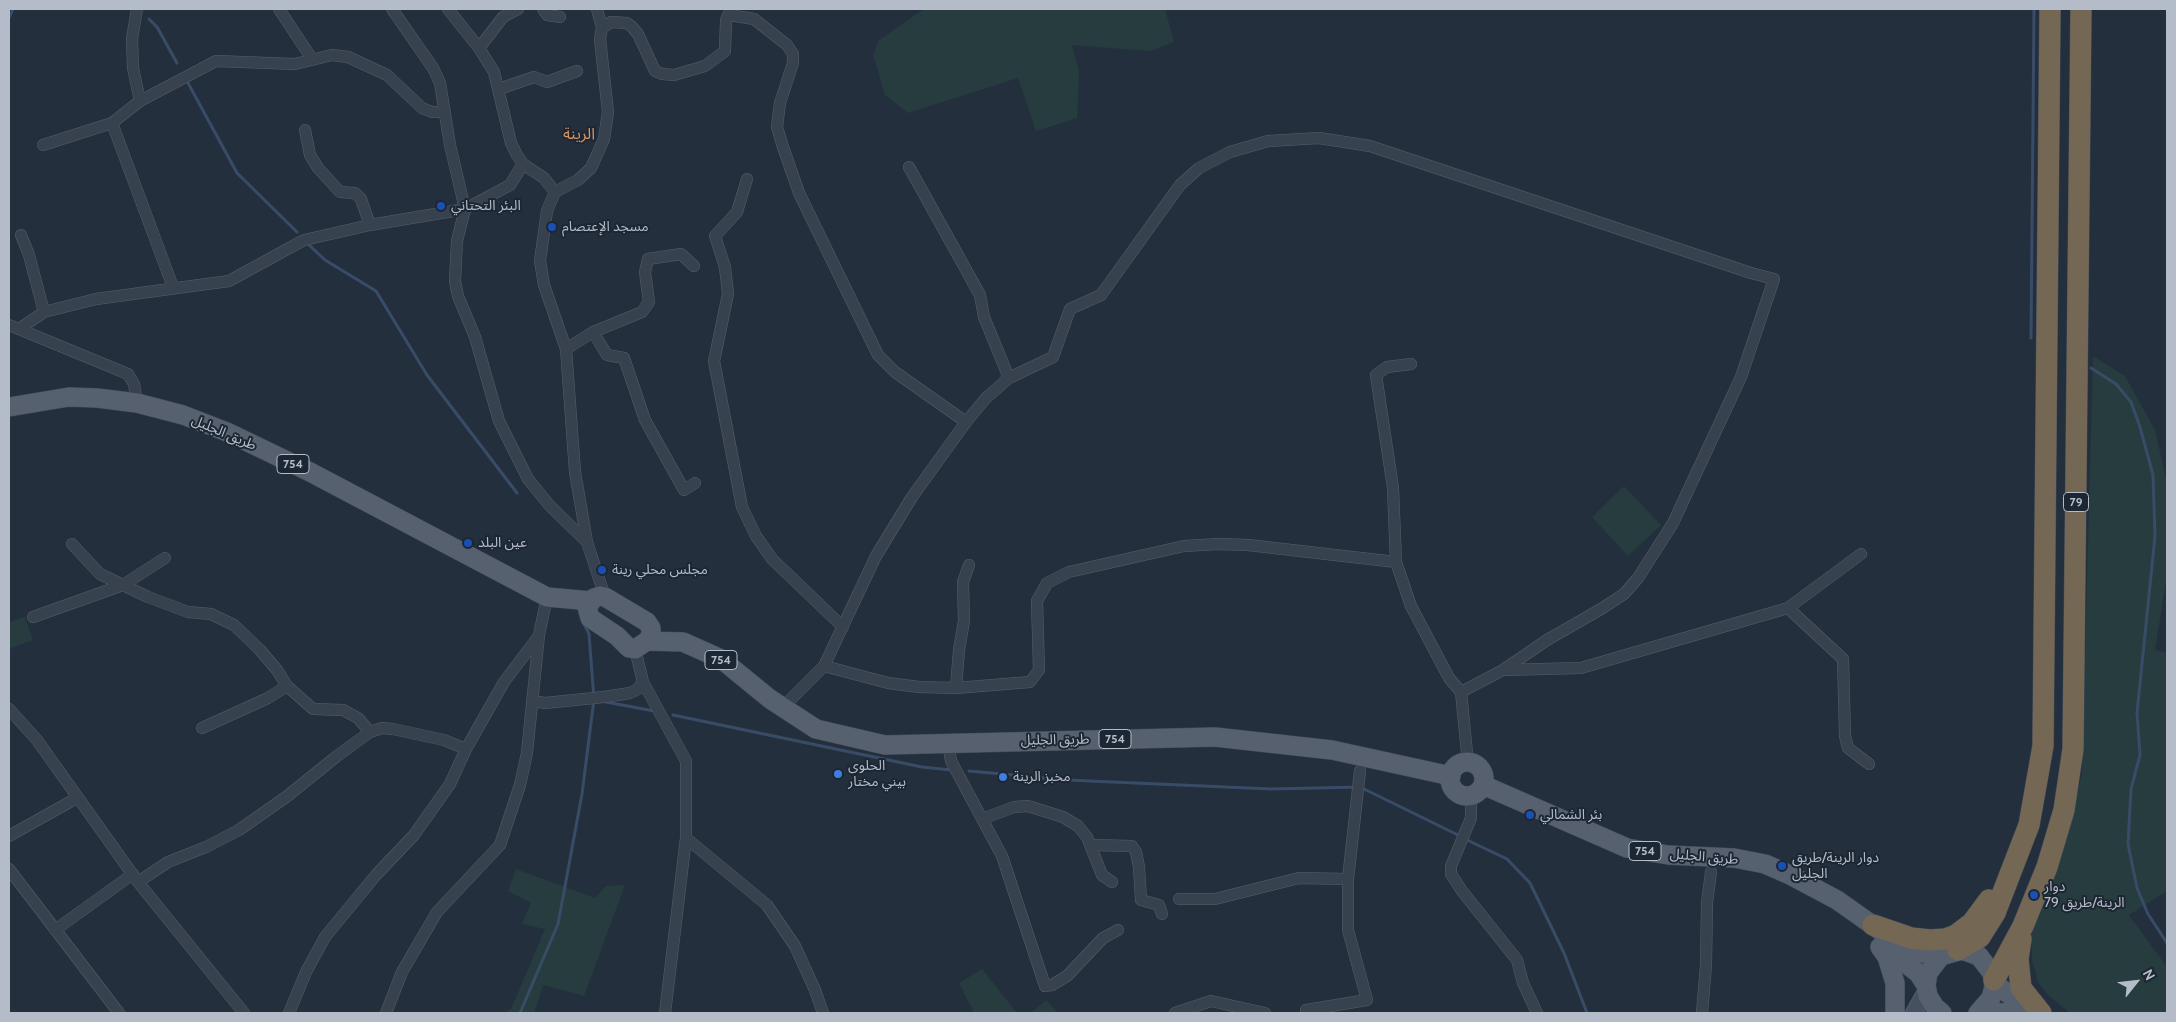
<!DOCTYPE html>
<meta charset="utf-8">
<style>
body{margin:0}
#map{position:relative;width:2176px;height:1022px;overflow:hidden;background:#242f3e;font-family:Cabin,sans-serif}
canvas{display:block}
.frame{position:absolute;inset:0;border:10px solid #b4bcc9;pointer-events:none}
.north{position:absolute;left:2111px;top:957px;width:50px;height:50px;-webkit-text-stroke:4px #1d2633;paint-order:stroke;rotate:61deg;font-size:14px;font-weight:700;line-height:20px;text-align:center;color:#b4bcc9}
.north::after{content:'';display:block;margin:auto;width:18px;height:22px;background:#b4bcc9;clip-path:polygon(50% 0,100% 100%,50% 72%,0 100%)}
</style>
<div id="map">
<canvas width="2176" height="1022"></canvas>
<div class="frame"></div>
<div class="north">N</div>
</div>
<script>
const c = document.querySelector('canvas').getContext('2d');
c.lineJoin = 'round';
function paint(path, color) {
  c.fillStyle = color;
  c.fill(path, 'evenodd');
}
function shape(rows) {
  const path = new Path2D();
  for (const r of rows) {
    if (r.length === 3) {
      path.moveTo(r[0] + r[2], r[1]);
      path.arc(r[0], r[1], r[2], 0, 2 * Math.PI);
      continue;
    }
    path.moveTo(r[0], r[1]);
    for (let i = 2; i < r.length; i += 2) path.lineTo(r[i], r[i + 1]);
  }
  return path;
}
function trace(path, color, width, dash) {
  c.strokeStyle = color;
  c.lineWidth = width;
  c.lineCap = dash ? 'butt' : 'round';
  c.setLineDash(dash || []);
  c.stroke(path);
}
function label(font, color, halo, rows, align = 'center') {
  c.font = font + ' Cabin,"Noto Sans Arabic",sans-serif';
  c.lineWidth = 4;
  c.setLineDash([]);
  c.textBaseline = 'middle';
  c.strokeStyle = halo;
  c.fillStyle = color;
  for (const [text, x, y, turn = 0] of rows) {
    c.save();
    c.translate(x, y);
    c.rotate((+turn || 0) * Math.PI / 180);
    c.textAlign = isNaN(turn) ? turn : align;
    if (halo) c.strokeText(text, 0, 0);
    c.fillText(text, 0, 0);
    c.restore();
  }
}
paint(shape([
 [924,9,1165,9,1174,42,1150,51,1072,45,1079,71,1077,118,1036,131,1018,78,908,113,885,95,873,55,879,40],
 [2093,356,2125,376,2155,430,2167,483,2167,575,2155,650,2167,653,2167,891,2129,915,2167,967,2166,1013,2070,1013,2047,994,2038,982,2032,960,2031,931,2071,823,2082,772],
 [1624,486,1661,525,1628,556,1592,517],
 [25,617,33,640,9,649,9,622],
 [516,869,595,898,606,886,625,885,584,996,543,985,534,1013,504,1013,511,1009,545,929,522,924,531,903,508,891],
 [982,969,1017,1013,974,1013,959,983],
 [1046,1000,1059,1013,1031,1013]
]), '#263c3f');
trace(shape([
 [9,18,13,9],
 [149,19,157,27,177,63],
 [188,83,237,173,297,232],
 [308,244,325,260,376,291,427,375,517,493],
 [2031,338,2034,9],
 [2091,368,2116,384,2131,402,2140,427,2153,475,2155,536,2137,713,2140,755,2131,789,2128,844,2137,888,2148,914,2167,943],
 [606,702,654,711],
 [673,715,922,767,951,770],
 [969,771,1067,780,1271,789,1360,787,1460,836],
 [1465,839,1507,859,1530,883,1564,953,1587,1013],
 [520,1013,558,924,582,794,594,699,589,634,584,624]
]), '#394c67', 3);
const street = shape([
 [137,9,132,39,133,68,140,101],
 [279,9,312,59],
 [392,9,433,68,440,83,450,145,465,209,457,241,455,281,458,296,475,337,499,421,528,479,550,506,587,542,605,597],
 [448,9,479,48,494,72,511,143,517,155,523,164,544,178,555,192,578,180,591,168,604,139,608,112,600,39,602,28,611,22,627,23,632,27,638,34,655,71,662,74,674,75,705,66,725,51,726,20,731,9],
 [543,9,547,15,560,17],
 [597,9,602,28],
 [729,15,754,19,787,45,793,54,793,63,780,103,777,127,783,147,799,193,878,355,895,372,966,422,912,497,876,556,824,666,783,707],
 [479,48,503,17,518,9],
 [499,89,534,77,547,82,577,71],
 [112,123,173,287],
 [305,130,310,155,318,168,340,192,355,193,361,199,370,225],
 [43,145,112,123,140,101,216,61,295,64,332,55,348,57,387,75,422,108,432,112,445,112],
 [909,167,980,295,984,317,1009,378,986,398,966,422],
 [747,179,737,212,715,236,725,267,728,294,714,361,742,507,756,536,772,559,843,627],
 [555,192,547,211,540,261,544,285,566,349,575,472,587,542],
 [21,235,29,255,44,312],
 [9,325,128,374,134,384,137,403],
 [19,329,44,312,96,299,229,281,304,240,370,225,465,209,510,185,523,164],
 [593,332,607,355,624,358,645,420,684,490,695,483],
 [566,349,593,332,642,312,649,302,645,272,648,259,681,254,694,266],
 [1411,364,1387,367,1376,375,1393,488,1396,562,1411,606,1449,678,1461,692,1468,763],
 [1009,378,1053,357,1070,309,1101,295,1180,185,1199,168,1230,152,1268,141,1319,138,1370,146,1751,273,1774,279,1741,377,1673,523,1638,578,1624,594,1601,609,1547,640,1503,670,1461,692],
 [72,544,100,574,148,597,188,612,211,614,234,625,260,650,277,670,287,686,313,709,343,710,358,718,370,732],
 [1788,608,1843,659,1845,736,1848,748,1869,764],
 [33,617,123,585,165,558],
 [635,649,643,682,686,761,686,838,665,1013],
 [824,666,888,683,919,687,956,688,1030,682,1039,670,1037,601,1047,583,1069,572,1184,546,1219,544,1248,545,1396,562],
 [1503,670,1581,668,1788,608,1861,554],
 [956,688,959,650,964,621,963,582,969,565],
 [532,701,545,703,604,697,630,693,638,689,643,682],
 [9,709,37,740,138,882,244,1013],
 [202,728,268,698,287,686],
 [948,743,951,761,1002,856,1045,986,1052,985,1067,976,1103,938,1118,930],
 [1467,796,1471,806,1471,818,1451,866,1451,874,1462,891,1517,960,1523,983,1537,1013],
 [982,819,1014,807,1028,806,1063,817,1078,826,1087,837,1102,875,1112,882],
 [9,836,77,798],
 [686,838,767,905,795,946,815,990,823,1013],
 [1091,845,1132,846,1136,852,1139,867,1141,900,1159,905,1162,914],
 [9,869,119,1013],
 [138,882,168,862,206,847,239,830,286,797,337,756,370,732,382,728,393,729,444,740,466,749],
 [1179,899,1215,899,1299,878,1348,879],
 [55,930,133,874],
 [1306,1010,1367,1000,1348,930,1348,879,1360,771],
 [289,1013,306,972,325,937,376,875,414,835,450,784,466,749,504,682,538,637],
 [386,1013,402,972,437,912,500,845,520,785,527,753,539,635,547,597],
 [1175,1013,1211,1001,1265,1013],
 [1702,1013,1706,965,1707,903,1711,872]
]);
const secondary = shape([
 [1914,1013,1927,990]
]);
const primary = shape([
 [9,407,69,397,97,398,137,403,183,415,227,432,310,472,547,597,591,601],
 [600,596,605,597,647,622,651,628,651,635,647,641,635,649,629,648,617,636,590,618,587,607,594,598,600,596],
 [647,641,683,642,721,659,770,699,816,729,885,745,1215,737,1332,750,1451,776],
 [1467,779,17],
 [1483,785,1627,848,1668,855,1734,858,1765,864,1790,875,1837,900,1905,948,1921,953,1945,954],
 [1883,946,1918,973,1926,985],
 [1880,947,1887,957,1895,983,1895,1013],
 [1994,983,2034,1013],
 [1980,1012,2011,1013],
 [1942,1013,1935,1007,1928,996,1926,985,1928,973,1941,956,1962,950,1979,956,1992,973,1994,987,1991,998,1978,1013]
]);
const highway = shape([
 [1873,925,1911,938,1930,940,1945,939,1956,935,1972,923,1989,900],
 [2021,939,2018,959,2021,988,2041,1013],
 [1958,950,1980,937,1995,913,2029,825,2043,746,2050,9],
 [1994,980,2023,926,2047,867,2064,810,2073,749,2081,9]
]);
trace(street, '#565f6c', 12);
trace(secondary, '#565f6c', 18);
trace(primary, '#414a57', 20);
trace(highway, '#434c59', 22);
trace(street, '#38414e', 11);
trace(secondary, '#465061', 16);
trace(primary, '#56606e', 19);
trace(highway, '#746855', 21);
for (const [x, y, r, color] of [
 [441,206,5,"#1a4fb4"],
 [552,227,5,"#1a4fb4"],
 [468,543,5,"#1a4fb4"],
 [602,570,5,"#1a4fb4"],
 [838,774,5,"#3f7fe0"],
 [1003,777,5,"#3f7fe0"],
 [1530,815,5,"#1a4fb4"],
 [1782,866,5,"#1a4fb4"],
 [2034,895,5,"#1a4fb4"]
]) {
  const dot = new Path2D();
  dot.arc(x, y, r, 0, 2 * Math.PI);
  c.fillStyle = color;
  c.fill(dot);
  trace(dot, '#1d2633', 2);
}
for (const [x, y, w] of [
 [293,464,32],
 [2076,502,25],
 [721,660,32],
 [1115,739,32],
 [1645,851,32]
]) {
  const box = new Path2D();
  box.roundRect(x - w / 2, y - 9.5, w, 19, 4);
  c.fillStyle = '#1d2633';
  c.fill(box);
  trace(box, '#b4bcc9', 1);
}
label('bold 12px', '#b4bcc9', null, [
 ["754",293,464],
 ["79",2076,502],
 ["754",721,660],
 ["754",1115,739],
 ["754",1645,851]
]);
label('14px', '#b4bcc9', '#1d2633', [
 ["البئر التحتاني",451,206],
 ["مسجد الإعتصام",562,227],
 ["عين البلد",478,543],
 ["مجلس محلي رينة",612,570],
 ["الحلوى",848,766],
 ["بيني مختار",848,782],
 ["مخبز الرينة",1013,777],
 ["بئر الشمالي",1540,815],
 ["دوار الرينة/طريق",1792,858],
 ["الجليل",1792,874],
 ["دوار",2044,887],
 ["الرينة/طريق 79",2044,903]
], 'left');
label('14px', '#b4bcc9', '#1d2633', [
 ["طريق الجليل",224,433,23],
 ["طريق الجليل",1055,740,-1],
 ["طريق الجليل",1704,857,5]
]);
label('16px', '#d59563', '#1d2633', [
 ["الرينة",579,134]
]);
</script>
